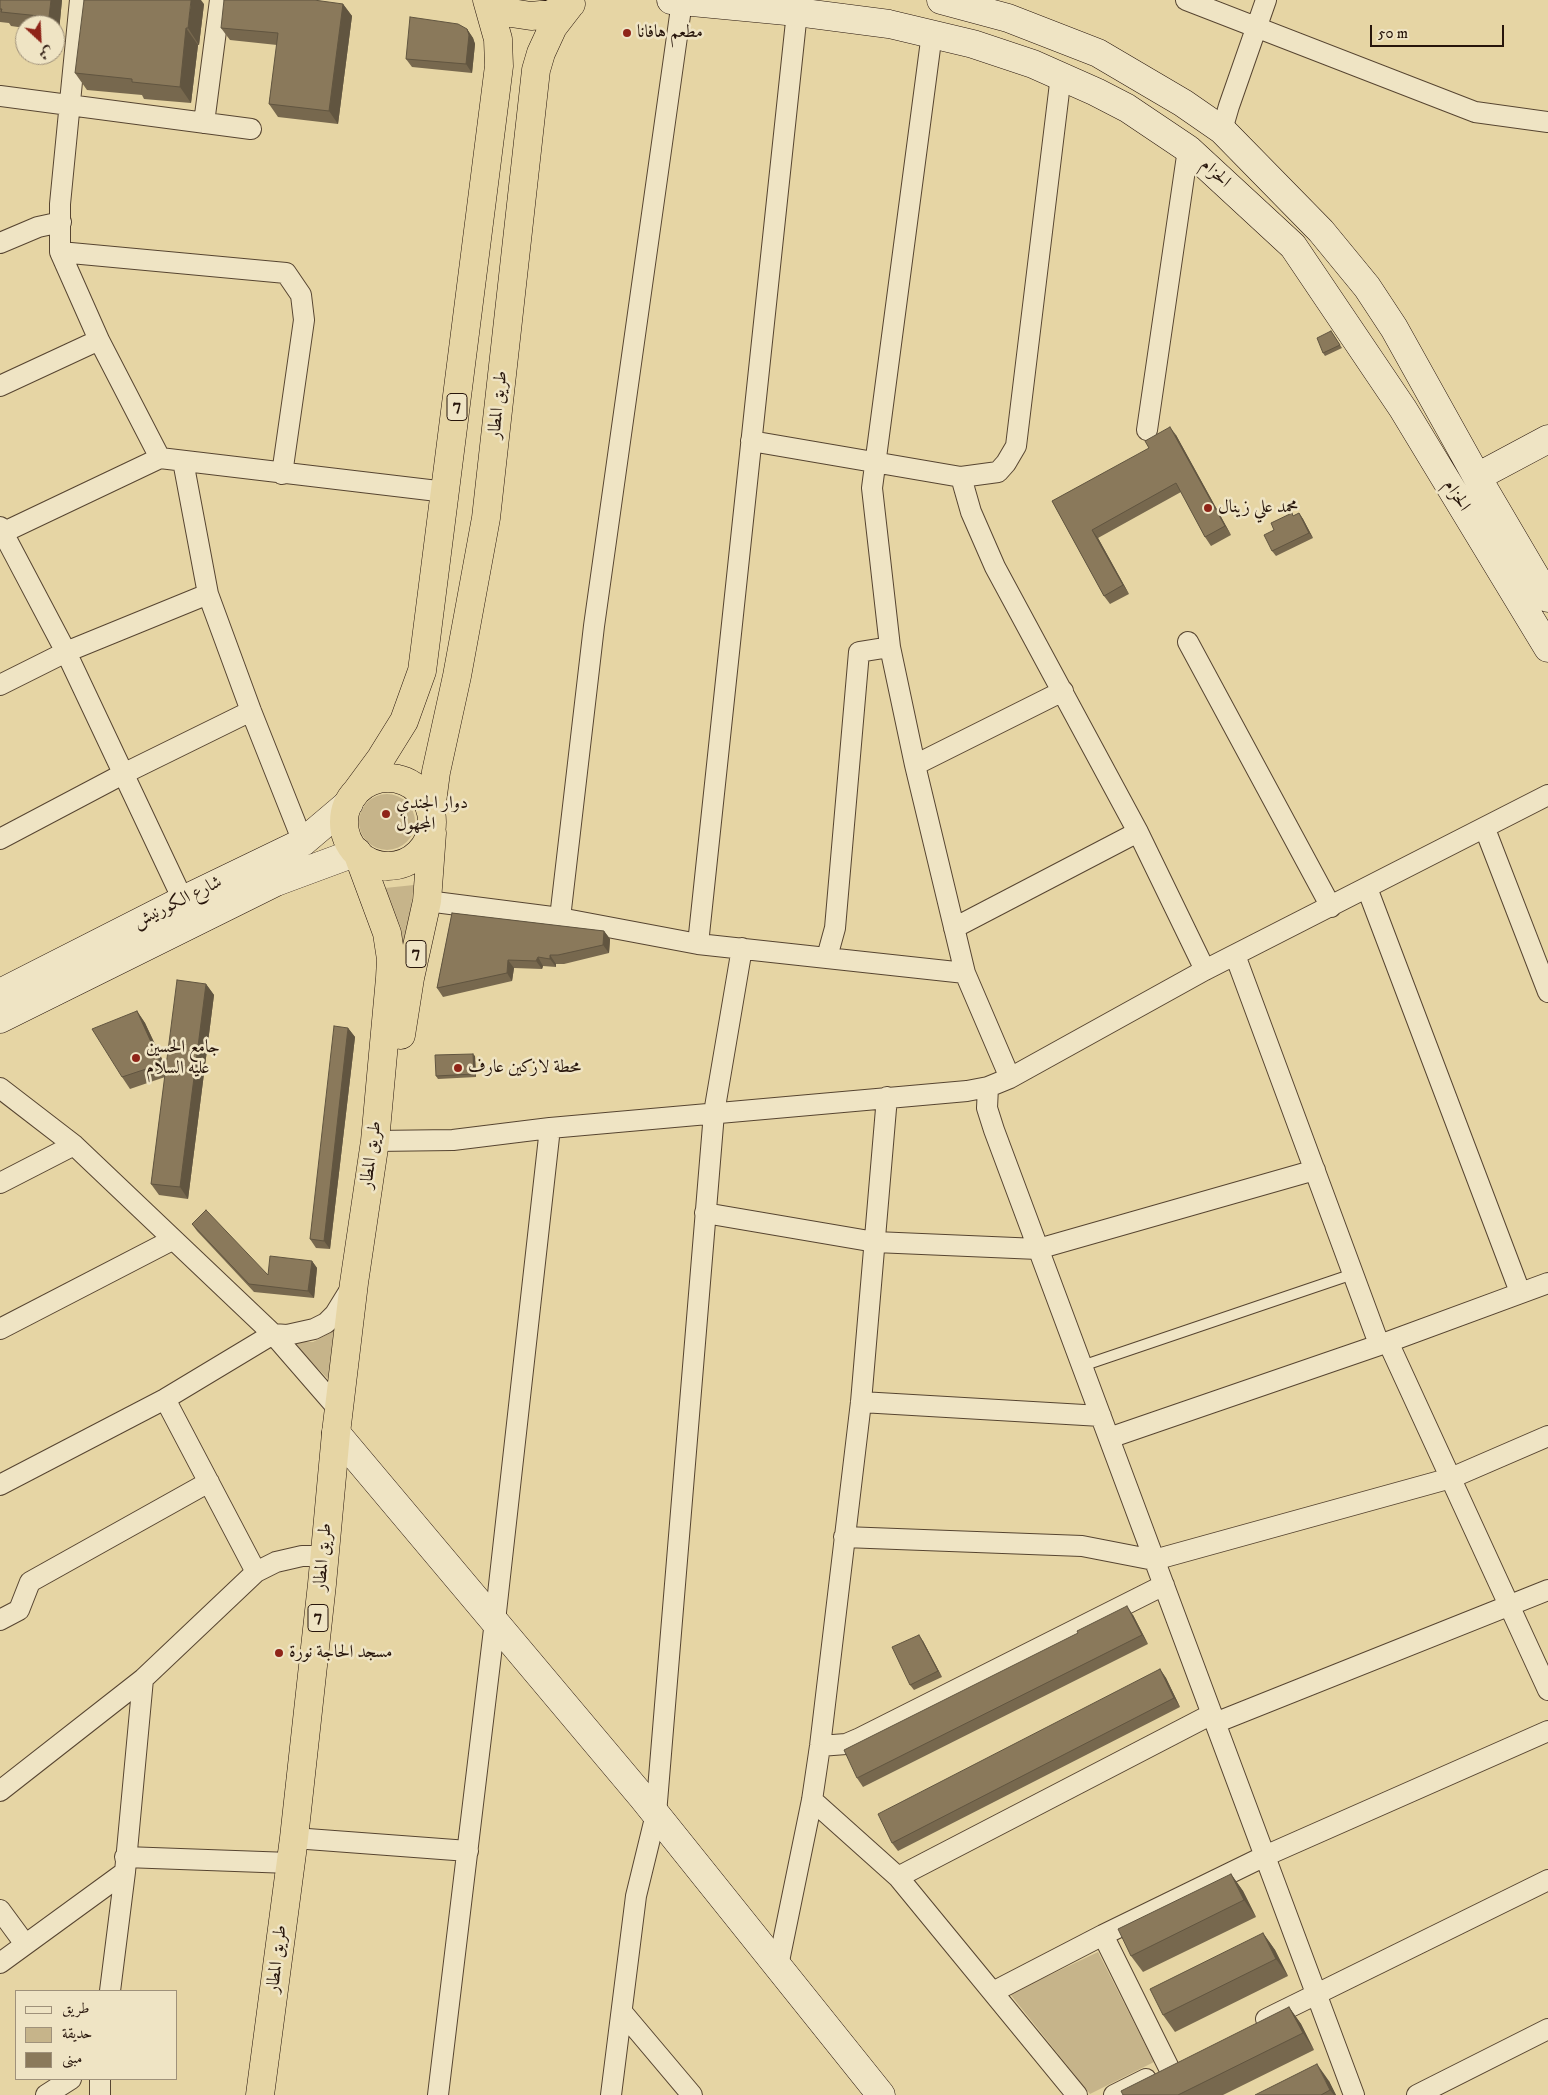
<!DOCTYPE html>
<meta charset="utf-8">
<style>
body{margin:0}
#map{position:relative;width:1548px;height:2095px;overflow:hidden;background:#e6d5a4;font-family:"IM FELL DW Pica",Amiri,serif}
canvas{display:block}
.legend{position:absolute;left:15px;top:1990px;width:162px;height:90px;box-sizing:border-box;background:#efe4c4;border:1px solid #9f917a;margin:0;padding:6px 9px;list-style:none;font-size:15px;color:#27150b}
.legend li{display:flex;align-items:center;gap:10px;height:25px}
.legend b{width:25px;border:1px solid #9f917a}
.north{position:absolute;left:15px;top:15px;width:50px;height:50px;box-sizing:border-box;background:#efe4c4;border:1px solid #9f917a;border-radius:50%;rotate:155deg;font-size:14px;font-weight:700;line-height:20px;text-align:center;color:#27150b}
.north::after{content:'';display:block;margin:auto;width:18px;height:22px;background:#8f2418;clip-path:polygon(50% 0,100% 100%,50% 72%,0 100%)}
.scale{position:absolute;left:1370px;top:25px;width:134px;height:22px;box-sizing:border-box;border:2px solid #27150b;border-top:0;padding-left:6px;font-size:15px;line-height:18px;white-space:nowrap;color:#27150b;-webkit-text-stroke:4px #efe4c4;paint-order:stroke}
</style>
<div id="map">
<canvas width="1548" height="2095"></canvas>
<ul class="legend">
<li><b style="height:6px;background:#efe4c4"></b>طريق</li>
<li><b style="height:14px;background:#c6b48a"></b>حديقة</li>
<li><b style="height:14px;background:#8a795b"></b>مبنى</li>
</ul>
<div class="north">ش</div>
<div class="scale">50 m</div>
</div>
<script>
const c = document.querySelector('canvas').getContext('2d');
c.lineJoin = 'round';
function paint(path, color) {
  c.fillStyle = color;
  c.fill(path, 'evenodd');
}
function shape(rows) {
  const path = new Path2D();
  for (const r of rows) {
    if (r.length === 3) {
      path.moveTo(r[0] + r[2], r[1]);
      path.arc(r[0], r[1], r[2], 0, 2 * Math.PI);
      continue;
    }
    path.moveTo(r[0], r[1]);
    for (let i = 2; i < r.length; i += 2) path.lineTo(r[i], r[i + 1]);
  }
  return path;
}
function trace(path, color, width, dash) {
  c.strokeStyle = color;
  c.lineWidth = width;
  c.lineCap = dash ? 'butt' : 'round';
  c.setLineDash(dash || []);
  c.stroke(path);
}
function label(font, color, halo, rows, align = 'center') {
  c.font = font + ' "IM FELL DW Pica",Amiri,serif';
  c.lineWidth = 5;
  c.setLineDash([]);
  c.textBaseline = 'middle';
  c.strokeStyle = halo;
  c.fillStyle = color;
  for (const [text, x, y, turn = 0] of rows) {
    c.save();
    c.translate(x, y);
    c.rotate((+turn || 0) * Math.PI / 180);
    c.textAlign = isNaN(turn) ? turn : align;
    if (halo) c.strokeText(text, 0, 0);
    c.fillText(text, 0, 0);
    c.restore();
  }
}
paint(shape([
 [387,822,28],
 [414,885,404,955,401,928,385,888],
 [334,1331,329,1380,292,1342,313,1342],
 [1098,1952,1154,2062,1090,2094,1010,1994]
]), '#c6b48a');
const lane = shape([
 [1082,1366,1353,1274]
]);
const street = shape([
 [80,0,60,204,60,252,99,340,160,458],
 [1186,0,1475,112,1548,122],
 [932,33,872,488,890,647,915,765,965,973,1010,1078],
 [0,96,251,129],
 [204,123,220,0],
 [1222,130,1229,106,1266,0],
 [0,243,38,227,61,222],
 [60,252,286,273,301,295,304,320,282,474],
 [0,386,99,340],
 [1147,430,1188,149],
 [751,441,961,477,998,472,1006,463,1016,446,1061,75],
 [183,461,208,594,251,711,303,842],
 [961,477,971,512,995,567,1138,832,1205,970],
 [0,527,66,652,183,900],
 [0,534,160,458,446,492],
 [1188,642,1331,907],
 [0,685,66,652,208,594],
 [915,765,1063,691],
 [1485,829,1548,992],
 [0,839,123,774,251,711],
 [1367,888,1520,1292],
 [427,901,560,918,698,944,965,973],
 [560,918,594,626,682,1],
 [954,928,1138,832],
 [698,944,797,12],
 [1235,955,1379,1344],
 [827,957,835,928,859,652,890,647],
 [988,1087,987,1108,994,1130,1354,2095],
 [0,1088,74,1145,273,1334,339,1410],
 [375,1141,453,1140,550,1128,967,1091,988,1087,1010,1078,1205,970,1548,795],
 [0,1183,74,1145],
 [705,1213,875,1242,1038,1249,1315,1170],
 [0,1329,172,1240],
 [1388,1342,1548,1690],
 [165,1399,256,1572],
 [861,1402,1101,1416],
 [1109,1438,1388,1342,1548,1283],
 [0,1485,165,1399,273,1334,287,1335,314,1329,326,1323,335,1314,351,1288],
 [844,1537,1082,1546,1154,1560,1451,1478,1548,1436],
 [0,1620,19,1610,30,1582,209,1482],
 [1215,1723,1548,1590],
 [820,1746,846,1744,860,1738,1164,1585],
 [0,1791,143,1679,256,1572,276,1562,302,1556,323,1556],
 [812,1800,898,1877,1077,2095],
 [294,1838,468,1851],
 [125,1857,290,1863],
 [898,1877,1212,1714],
 [0,1910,25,1944],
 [1103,1935,1169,2068],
 [0,1963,125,1872],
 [778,1966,812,1800,820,1746,861,1402,887,1097],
 [110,1991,125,1872,143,1679],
 [993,1992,1103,1935,1265,1856,1548,1731],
 [622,2012,692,2095],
 [1266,2019,1548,1880],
 [46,2095,71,2079],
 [100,2095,100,2079],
 [438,2095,495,1621,550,1128],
 [611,2095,636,1896,656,1814,714,1113,742,948],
 [1114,2095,1146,2079],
 [1417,2095,1548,2029]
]);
const secondary = shape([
 [671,0,797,12,889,24,973,44,1033,64,1096,92,1127,108,1188,149,1293,246,1403,409,1548,648],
 [941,0,1008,18,1098,53,1183,103,1222,130,1321,231,1367,287,1394,328,1477,477,1548,598],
 [1477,477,1548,439],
 [0,993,183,900,303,842,349,803],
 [0,1019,276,882,357,852],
 [336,1433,643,1798,881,2095]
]);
const highway = shape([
 [489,0,511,13,531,16,551,14,571,4],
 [388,822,44],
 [353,796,381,758,404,721,422,671,499,66,498,39,487,0],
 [431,810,436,772,457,676,486,518,536,70,541,53,553,27,570,5],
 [401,1035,410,978,427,901,432,833],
 [260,2095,294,1838,322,1584,336,1433,354,1283,375,1141,390,978,391,959,387,933,357,852]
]);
trace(lane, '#574531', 12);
trace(street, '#574531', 22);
trace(secondary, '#27150b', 29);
trace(highway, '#27150b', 29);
trace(lane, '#efe4c4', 10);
trace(street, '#efe4c4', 20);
trace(secondary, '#efe4c4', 28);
trace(highway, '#e6d5a4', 28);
paint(shape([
 [0,0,62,0,59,31,55,30,55,25,25,25,25,28,11,26,9,23,0,22],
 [204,4,199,45,198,45,191,103,144,99,142,95,87,90,75,73],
 [343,4,352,16,338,124,278,117,269,104,277,45,230,40,221,28],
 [467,29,473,38,475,44,472,73,412,67,406,59],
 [1331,331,1342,348,1325,356,1323,353],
 [1176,435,1231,535,1211,546,1205,537,1181,492,1098,538,1129,594,1110,604,1104,596,1052,501],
 [1299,513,1303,519,1313,538,1276,556,1272,551,1274,530,1294,516],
 [452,913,604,931,610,939,609,953,564,964,556,964,556,967,543,966,542,969,514,968,512,981,443,997,437,988],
 [206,984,214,995,188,1199,159,1195,151,1184,165,1077,130,1089,122,1077,137,1011,145,1023,166,1067],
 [348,1028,355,1037,330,1249,316,1248,310,1239],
 [475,1056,476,1077,438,1079,436,1076],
 [192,1224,268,1275,312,1261,317,1268,314,1298,254,1292,197,1231],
 [1133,1615,1148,1644,863,1787,857,1778],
 [923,1641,942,1677,914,1690,910,1685],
 [1160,1669,1166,1678,1180,1707,898,1851,892,1843],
 [1231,1874,1243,1891,1256,1917,1143,1972,1131,1956],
 [1263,1933,1275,1950,1288,1976,1175,2032,1163,2015],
 [1289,2007,1301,2024,1314,2050,1223,2095,1123,2095],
 [1329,2081,1336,2095,1255,2095]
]), '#77684e');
paint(shape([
 [51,0,62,0,59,31,49,17],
 [191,0,201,0,204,4,199,45,188,28],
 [343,4,352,16,338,124,329,111],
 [186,28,198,45,191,103,180,87],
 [467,29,473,38,475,44,472,73,466,64],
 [1170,427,1176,435,1231,535,1225,526],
 [1299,513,1303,519,1313,538,1309,533],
 [1092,530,1098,538,1129,594,1123,585],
 [604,931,610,939,609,953,603,945],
 [550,955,556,964,556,967,550,959],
 [538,957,543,966,542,969,536,961],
 [508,960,514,968,512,981,507,973],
 [206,984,214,995,188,1199,180,1187],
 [137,1011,145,1023,169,1075,161,1064],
 [348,1028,355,1037,330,1249,324,1241],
 [473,1054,475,1056,476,1077,474,1074],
 [312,1261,317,1268,314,1298,308,1291],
 [1127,1606,1133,1615,1148,1644,1142,1635],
 [919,1635,923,1641,942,1677,938,1671],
 [1160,1669,1166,1678,1180,1707,1174,1698],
 [1231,1874,1243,1891,1256,1917,1244,1900],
 [1263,1933,1275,1950,1288,1976,1276,1959],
 [1289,2007,1301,2024,1314,2050,1303,2033],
 [1317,2064,1329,2081,1336,2095,1334,2095,1330,2090]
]), '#615540');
const building = shape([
 [0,0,51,0,49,17,1,12,2,9,0,9,0,0],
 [84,0,191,0,188,28,186,28,180,87,132,82,132,79,75,73,84,0],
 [224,0,314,0,343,4,329,111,269,104,278,33,221,28,224,0],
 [410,17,458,24,467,29,469,35,466,64,406,59,410,17],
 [1331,331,1340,345,1323,353,1317,338,1331,331],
 [1170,427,1225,526,1205,537,1176,483,1092,530,1123,585,1104,596,1052,501,1149,448,1145,441,1170,427],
 [1292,513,1293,516,1299,513,1309,533,1272,551,1264,535,1274,530,1271,523,1292,513],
 [452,913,604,931,603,945,558,955,550,955,550,959,538,957,536,961,508,960,507,973,437,988,452,913],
 [177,980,206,984,180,1187,151,1184,177,980],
 [137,1011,161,1064,122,1077,92,1029,137,1011],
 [334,1026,348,1028,324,1241,310,1239,334,1026],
 [473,1054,474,1074,436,1076,435,1055,473,1054],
 [206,1210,268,1275,270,1256,312,1261,308,1291,249,1284,192,1224,206,1210],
 [1127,1606,1142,1635,857,1778,844,1750,1078,1633,1077,1631,1127,1606],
 [919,1635,938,1671,910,1685,892,1647,919,1635],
 [1160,1669,1174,1698,892,1843,878,1814,1160,1669],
 [1231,1874,1244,1900,1131,1956,1118,1929,1231,1874],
 [1263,1933,1276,1959,1163,2015,1150,1989,1263,1933],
 [1289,2007,1303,2033,1178,2095,1123,2095,1121,2091,1289,2007],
 [1317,2064,1330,2090,1321,2095,1255,2095,1317,2064]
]);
paint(building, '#8a795b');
trace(building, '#615540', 1);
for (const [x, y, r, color] of [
 [627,33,5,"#8f2418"],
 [1208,508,5,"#8f2418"],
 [386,814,5,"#8f2418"],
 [136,1058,5,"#8f2418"],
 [458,1068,5,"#8f2418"],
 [279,1653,5,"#8f2418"]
]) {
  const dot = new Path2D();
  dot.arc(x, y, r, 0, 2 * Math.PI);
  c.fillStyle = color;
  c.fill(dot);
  trace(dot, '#efe4c4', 2);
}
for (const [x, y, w] of [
 [457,407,20],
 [416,954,20],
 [318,1618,20]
]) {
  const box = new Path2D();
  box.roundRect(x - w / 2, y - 13.5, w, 27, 4);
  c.fillStyle = '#efe4c4';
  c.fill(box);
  trace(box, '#27150b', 1);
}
label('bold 16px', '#27150b', null, [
 ["7",457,407],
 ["7",416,954],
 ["7",318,1618]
]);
label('18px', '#27150b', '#efe4c4', [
 ["مطعم هافانا",637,33],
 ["محمد علي زينال",1218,508],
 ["دوار الجندي",396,804],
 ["المجهول",396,825],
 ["جامع الحسين",146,1048],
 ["عليه السلام",146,1069],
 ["محطة لازكين عارف",468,1068],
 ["مسجد الحاجة نورة",289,1653]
], 'left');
label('18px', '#27150b', '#efe4c4', [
 ["الحزام",1215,174,43],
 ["طريق المطار",499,405,-84],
 ["الحزام",1456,496,58],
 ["شارع الكورنيش",178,903,-26],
 ["طريق المطار",372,1155,-82],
 ["طريق المطار",324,1557,-85],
 ["طريق المطار",278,1959,-83]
]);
</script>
